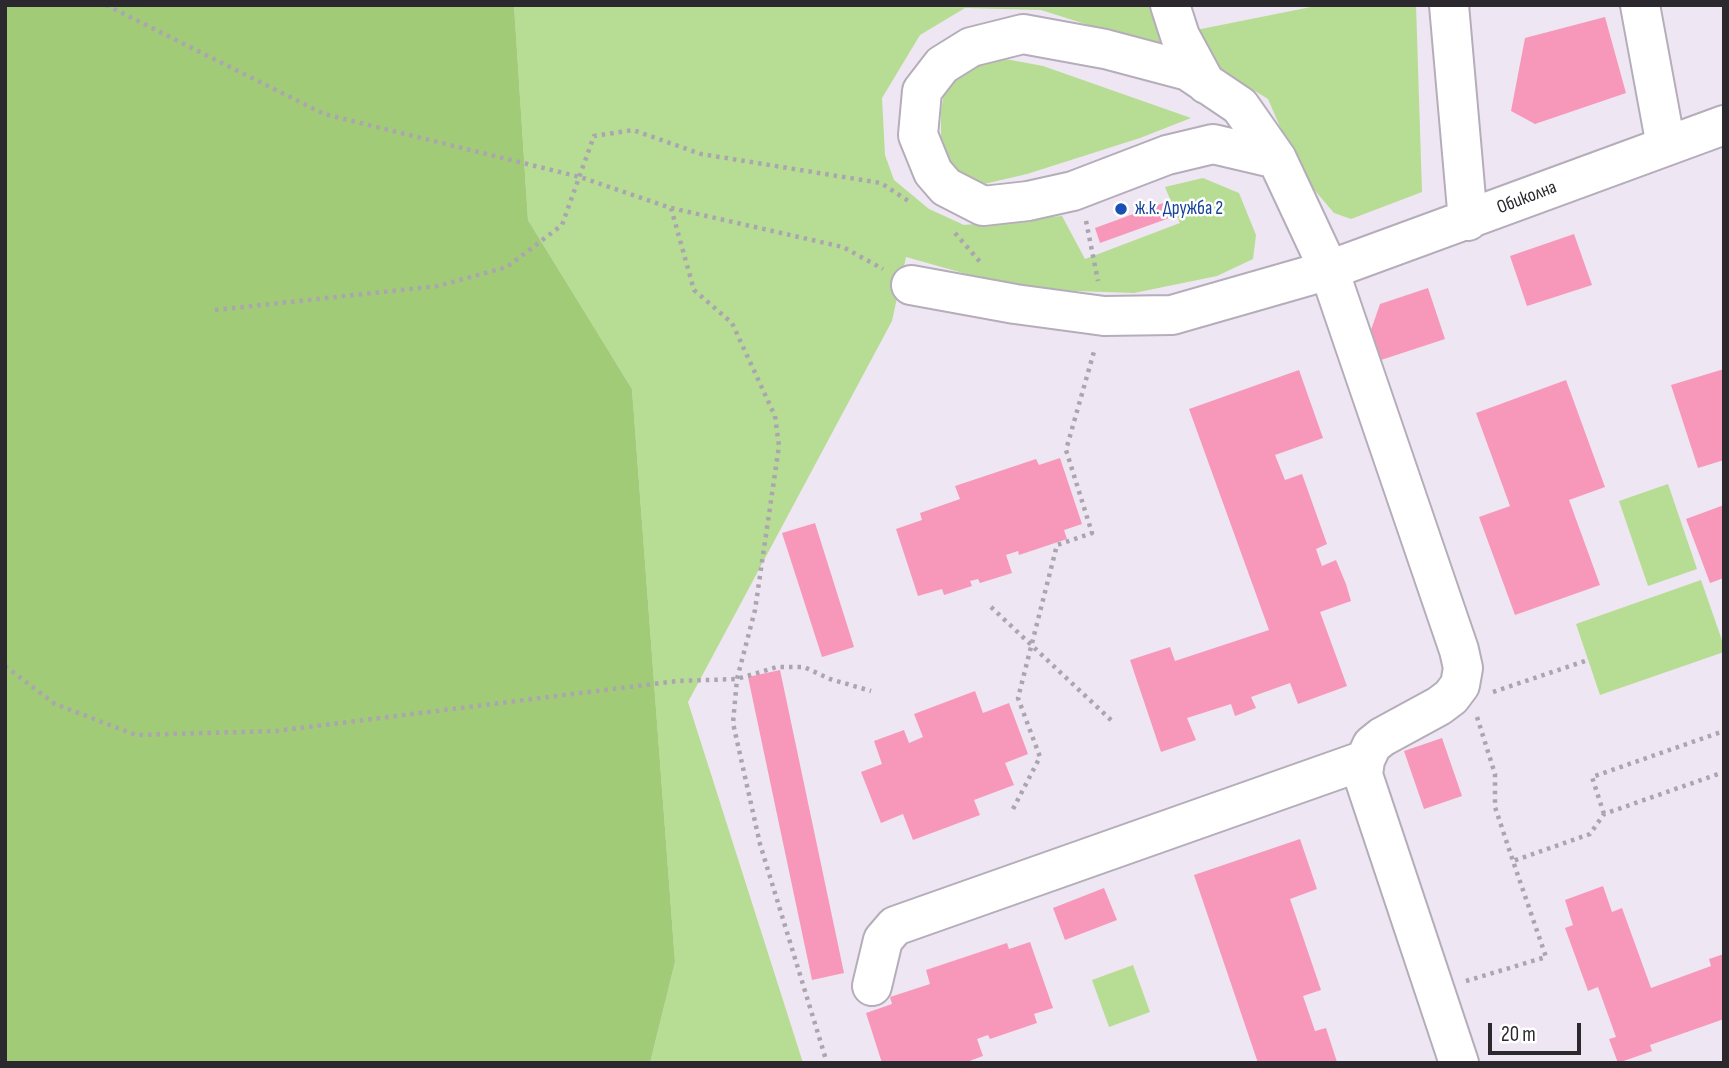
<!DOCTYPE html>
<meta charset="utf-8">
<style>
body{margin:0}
#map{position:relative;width:1729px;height:1068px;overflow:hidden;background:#eee6f2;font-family:"Sofia Sans Condensed",sans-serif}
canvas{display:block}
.frame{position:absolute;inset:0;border:7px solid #2c292e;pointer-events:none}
.scale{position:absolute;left:1488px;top:1023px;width:93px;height:32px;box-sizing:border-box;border:4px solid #2c292e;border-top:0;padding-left:9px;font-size:21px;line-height:24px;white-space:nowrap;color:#2c292e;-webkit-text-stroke:5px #fff;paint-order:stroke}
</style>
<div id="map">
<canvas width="1729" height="1068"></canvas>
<div class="frame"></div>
<div class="scale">20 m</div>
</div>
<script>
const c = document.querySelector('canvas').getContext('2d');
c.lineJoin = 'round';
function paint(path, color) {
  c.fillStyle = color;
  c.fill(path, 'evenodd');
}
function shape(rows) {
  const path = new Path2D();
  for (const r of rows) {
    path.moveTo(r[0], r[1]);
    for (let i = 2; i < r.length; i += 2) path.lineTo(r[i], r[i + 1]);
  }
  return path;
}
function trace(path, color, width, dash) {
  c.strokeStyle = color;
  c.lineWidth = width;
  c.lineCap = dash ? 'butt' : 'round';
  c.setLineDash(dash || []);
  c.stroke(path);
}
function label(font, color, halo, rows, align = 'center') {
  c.font = font + ' "Sofia Sans Condensed",sans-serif';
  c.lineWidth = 5;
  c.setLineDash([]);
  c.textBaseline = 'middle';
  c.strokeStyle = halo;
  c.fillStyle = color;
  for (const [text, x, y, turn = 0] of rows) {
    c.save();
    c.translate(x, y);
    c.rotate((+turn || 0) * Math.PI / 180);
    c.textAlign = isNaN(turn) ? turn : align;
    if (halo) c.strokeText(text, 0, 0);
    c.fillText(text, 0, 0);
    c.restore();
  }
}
paint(shape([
 [514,5,1161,5,1166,36,1321,5,1416,5,1422,192,1351,219,1334,213,1300,173,1268,99,1211,64,1041,10,965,8,920,35,882,98,885,155,894,180,929,209,964,225,1062,216,1085,259,1180,223,1165,187,1203,178,1239,193,1256,235,1253,259,1217,276,1134,293,1020,289,906,257,892,321,688,702,803,1063,650,1063,675,962,632,389,528,220],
 [1000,58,1043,66,1191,118,1140,138,1027,174,984,184,953,168,941,145,941,111,945,87,973,65],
 [1668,484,1697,569,1648,586,1619,501],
 [1701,580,1724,646,1724,652,1600,695,1576,624],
 [1133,965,1150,1012,1109,1027,1092,980]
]), '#b7dc93');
paint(shape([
 [5,5,514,5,528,220,632,389,675,962,650,1063,5,1063]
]), '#a1cb77');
paint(shape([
 [1605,17,1626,93,1535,124,1511,111,1525,38],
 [1166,202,1172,217,1100,243,1095,228],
 [1574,234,1592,285,1527,306,1510,256],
 [1428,288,1445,339,1381,360,1371,330,1380,304],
 [1724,369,1724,460,1698,468,1671,385],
 [1299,370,1323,438,1275,455,1285,480,1302,474,1327,544,1316,549,1322,566,1336,560,1346,584,1351,601,1320,612,1347,686,1298,704,1290,683,1251,697,1256,708,1235,716,1231,704,1187,718,1196,740,1161,752,1130,660,1170,647,1175,661,1269,630,1189,409],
 [1566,380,1605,487,1569,500,1600,585,1515,615,1479,517,1510,506,1476,413],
 [1060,458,1082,524,1064,530,1067,539,1019,555,1018,551,1006,555,1012,573,980,583,978,579,970,581,972,586,944,595,942,589,918,596,896,529,922,520,920,513,960,499,955,486,1036,459,1039,465],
 [1724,505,1724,578,1710,583,1686,519],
 [815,523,854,647,822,657,782,533],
 [780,670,844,973,812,980,748,677],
 [975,691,983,713,1009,703,1028,754,1005,763,1014,785,974,800,980,815,913,840,903,814,881,823,861,772,882,764,874,741,904,730,909,743,923,737,914,714],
 [1442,738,1462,796,1424,809,1404,751],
 [1300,839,1317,889,1290,899,1321,990,1303,996,1315,1031,1326,1028,1337,1062,1258,1063,1194,875],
 [1603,886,1612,912,1622,908,1651,988,1711,966,1709,959,1724,954,1724,1019,1650,1045,1652,1051,1618,1063,1609,1039,1616,1037,1598,987,1588,991,1565,928,1573,925,1565,900],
 [1104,888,1117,920,1065,940,1053,908],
 [1030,942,1053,1008,1034,1014,1037,1023,990,1039,988,1035,977,1039,983,1056,964,1063,882,1063,866,1013,892,1004,890,997,930,984,926,970,1007,943,1009,949]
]), '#f798ba');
const minor = shape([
 [1170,5,1180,36,1206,84],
 [1449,5,1468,221],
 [1640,5,1666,146],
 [1277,159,1213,144,1167,155,1073,191,1028,201,983,206,946,187,933,172,918,135,922,91,942,65,971,47,1023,34,1105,49,1188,71,1240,106,1277,159,1329,270,1459,650,1463,668,1460,685,1451,697,1439,706,1382,737,1372,745,1365,760,1363,775,1459,1063],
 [911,285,1015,304,1104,316,1172,315,1329,270,1724,125],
 [872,986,883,940,895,926,1365,760]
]);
trace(minor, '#b5adb9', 42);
trace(shape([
 [106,5,324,114,580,177,671,208,843,247,883,269],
 [671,208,694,290,732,323,775,416,779,446,755,610,737,679,733,723,760,844,827,1063],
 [1086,221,1098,281],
 [955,233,981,263],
 [215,310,438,286,507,267,562,225,594,136,633,130,701,154,881,183,910,202],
 [991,607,1112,721],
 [5,666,55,704,136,735,276,731,677,681,737,679,777,667,804,667,830,679,871,691],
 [1493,692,1588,660],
 [1477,717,1495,774,1495,807,1513,861],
 [1013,809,1040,757,1018,698,1057,545,1092,533,1066,450,1095,348],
 [1604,814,1592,777,1724,731],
 [1466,981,1546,957,1513,861,1590,834,1604,814,1724,772]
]), '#aba5af', 4.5, [3.5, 5]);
trace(minor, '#fff', 38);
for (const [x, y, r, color] of [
 [1121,209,7,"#1a4fb4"]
]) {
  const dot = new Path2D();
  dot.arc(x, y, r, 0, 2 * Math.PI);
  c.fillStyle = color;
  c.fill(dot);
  trace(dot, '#fff', 2.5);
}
label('19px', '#2c292e', '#fff', [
 ["Обиколна",1527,198,-21]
]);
label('19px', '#164399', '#fff', [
 ["ж.к. Дружба 2",1135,209]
], 'left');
</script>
